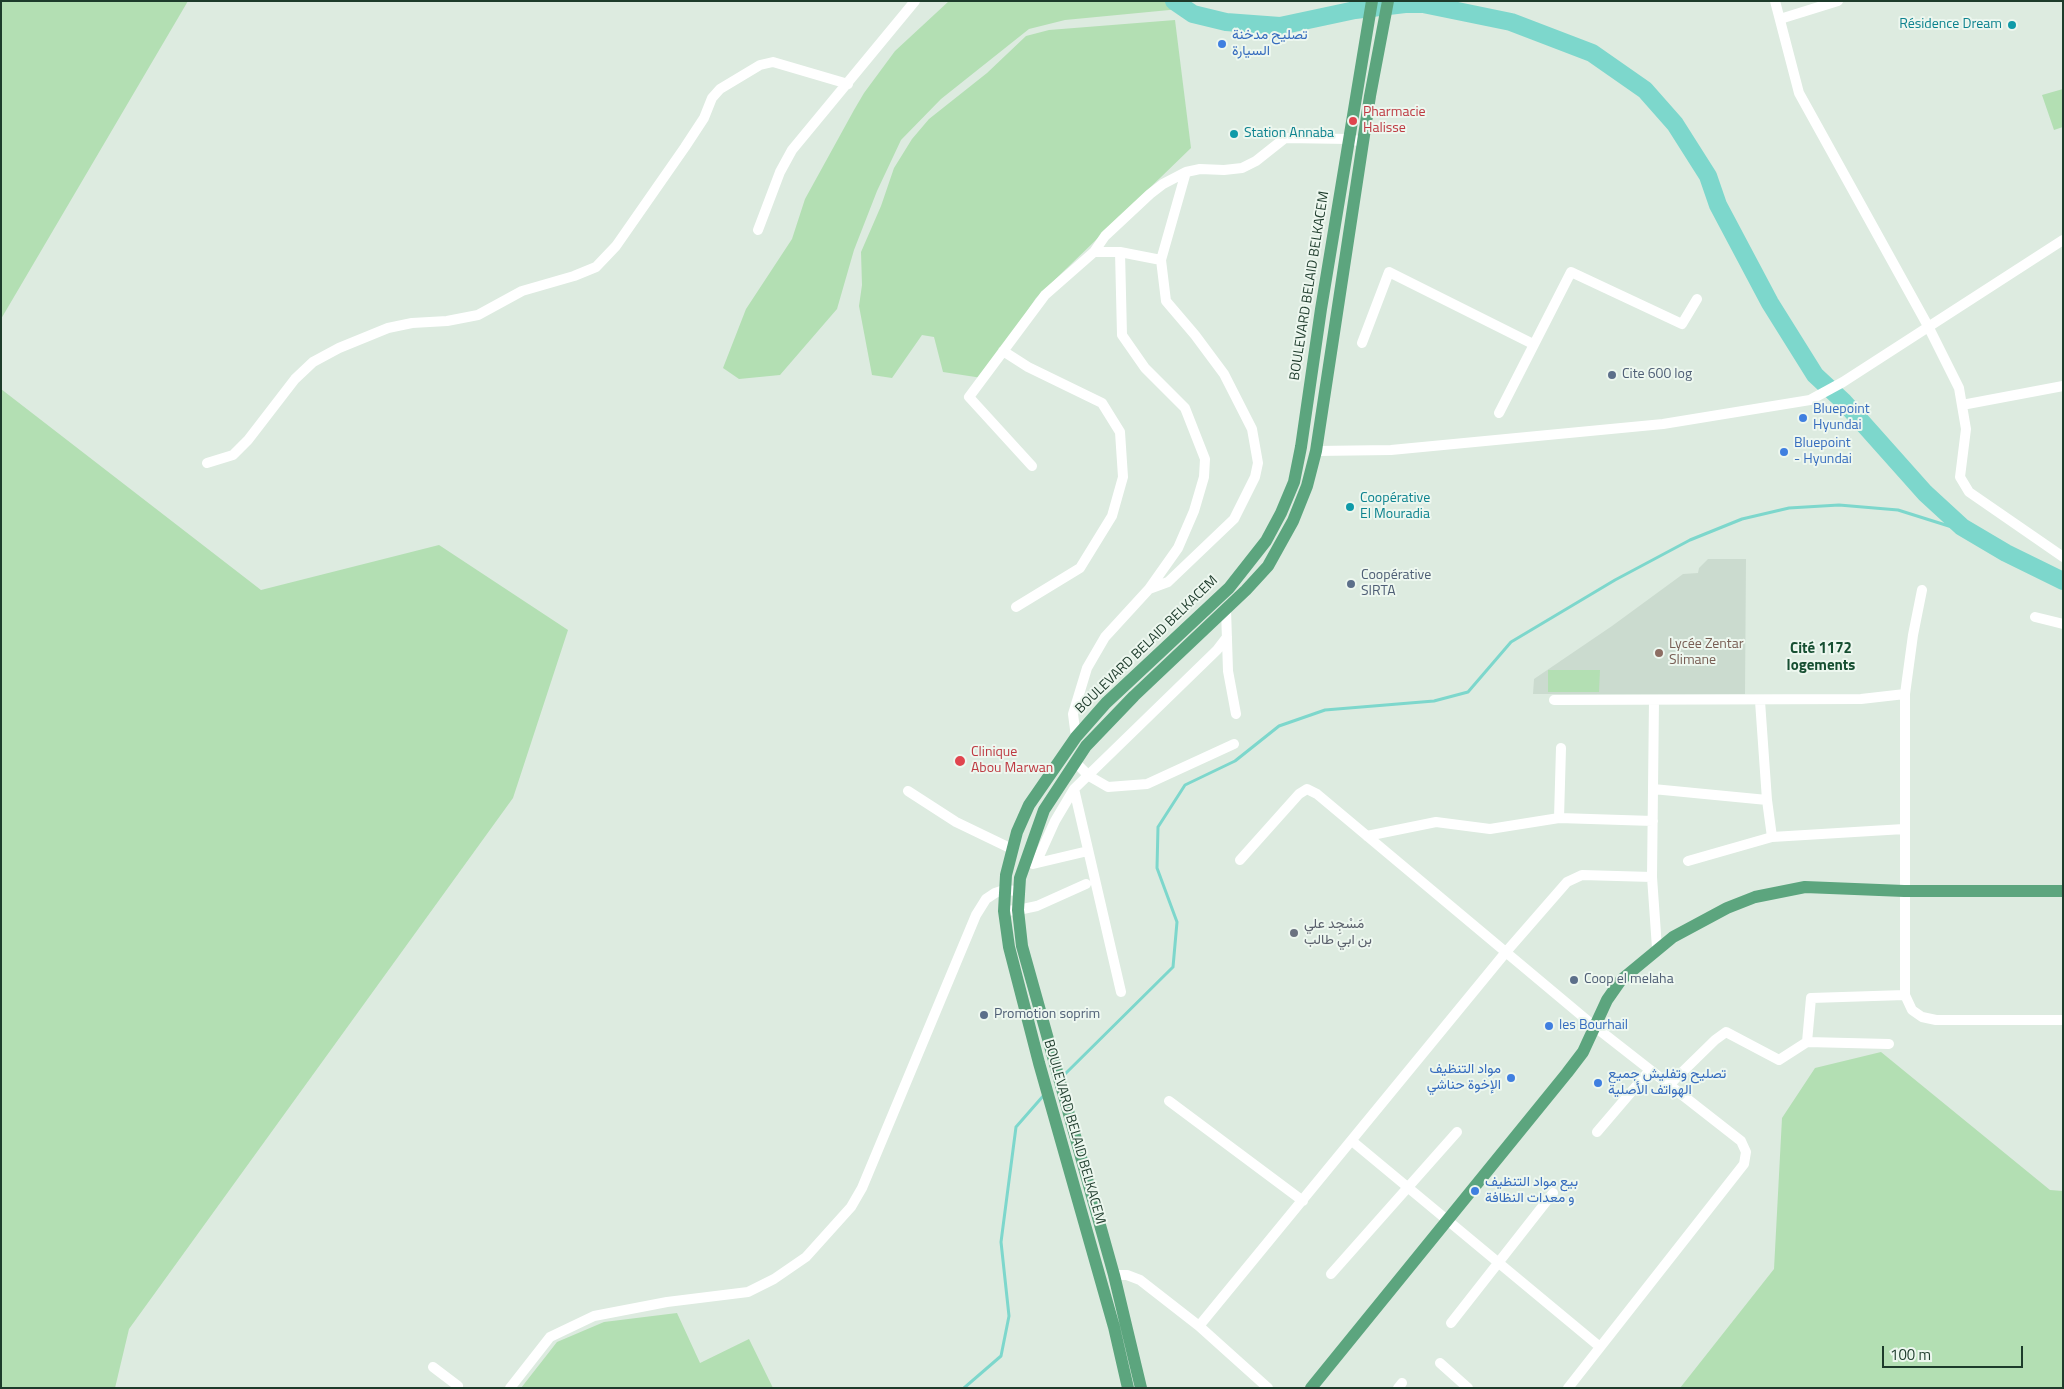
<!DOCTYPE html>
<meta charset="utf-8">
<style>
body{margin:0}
#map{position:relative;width:2064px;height:1389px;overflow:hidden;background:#ddebe0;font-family:"Titillium Web",sans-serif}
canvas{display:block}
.frame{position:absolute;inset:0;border:2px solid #1d3b2b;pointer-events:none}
.scale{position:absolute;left:1882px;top:1346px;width:141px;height:22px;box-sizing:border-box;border:2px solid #1d3b2b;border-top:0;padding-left:6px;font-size:15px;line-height:18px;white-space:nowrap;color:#1d3b2b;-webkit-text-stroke:4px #edf7ef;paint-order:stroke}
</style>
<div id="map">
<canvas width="2064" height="1389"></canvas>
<div class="frame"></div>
<div class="scale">100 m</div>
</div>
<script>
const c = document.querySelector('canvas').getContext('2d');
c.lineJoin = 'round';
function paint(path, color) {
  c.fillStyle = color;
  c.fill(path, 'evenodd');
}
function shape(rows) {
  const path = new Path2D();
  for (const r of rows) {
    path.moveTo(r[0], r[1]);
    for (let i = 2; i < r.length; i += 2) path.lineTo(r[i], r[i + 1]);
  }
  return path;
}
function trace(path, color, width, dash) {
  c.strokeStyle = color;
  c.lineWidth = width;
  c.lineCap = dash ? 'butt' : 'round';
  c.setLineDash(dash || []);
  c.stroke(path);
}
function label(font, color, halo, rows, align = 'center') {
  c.font = font + ' "Titillium Web",Vazirmatn,sans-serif';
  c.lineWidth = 4;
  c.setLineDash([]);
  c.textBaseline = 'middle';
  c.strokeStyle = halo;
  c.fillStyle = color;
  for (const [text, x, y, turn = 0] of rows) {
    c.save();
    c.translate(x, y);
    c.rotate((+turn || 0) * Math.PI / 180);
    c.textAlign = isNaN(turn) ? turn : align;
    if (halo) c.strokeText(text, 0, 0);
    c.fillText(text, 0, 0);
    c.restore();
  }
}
paint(shape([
 [1708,559,1746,559,1745,694,1533,694,1534,679,1612,626,1683,574,1698,573,1699,568]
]), '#cbdbcf');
paint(shape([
 [1,1,188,1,1,319],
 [949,1,1169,1,1180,9,1065,20,1029,29,941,99,901,140,877,191,854,250,837,309,780,375,739,379,723,368,746,309,792,239,805,199,854,110,864,93,895,51],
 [1175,20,1191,148,1036,298,982,378,943,372,934,337,922,335,892,378,872,375,859,306,862,285,861,252,881,206,894,168,912,139,929,119,987,73,1026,36,1049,30],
 [2063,89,2063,127,2054,130,2042,95],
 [1,389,261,590,439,545,568,630,513,798,129,1329,115,1388,1,1388],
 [1548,670,1600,670,1599,692,1548,692],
 [1881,1052,2050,1190,2063,1191,2063,1388,1680,1388,1774,1269,1782,1118,1815,1068],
 [677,1313,700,1363,749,1339,773,1388,521,1388,557,1342,604,1322]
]), '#b3dfb3');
trace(shape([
 [1062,1077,1173,967,1177,922,1157,868,1158,827,1185,785,1235,761,1279,726,1325,710,1434,701,1468,692,1511,642,1615,580,1690,540,1742,519,1789,508,1839,505,1898,510,1971,533],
 [964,1388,1001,1356,1009,1316,1001,1242,1016,1127,1044,1095]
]), '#7dd7cc', 3);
trace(shape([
 [1174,1,1193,14,1226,22,1280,26,1355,10,1405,4,1423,4,1511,22,1592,53,1645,90,1675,124,1708,176,1718,205,1770,303,1815,375,1843,401,1925,493,1962,527,2006,553,2063,581]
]), '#7dd7cc', 18);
trace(shape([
 [1775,1,1799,93,1928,326,1959,388,1966,429,1960,477,1969,492,2063,557],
 [1780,19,1838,1],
 [758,230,780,172,792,150,915,1],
 [1094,252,1105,236,1150,194,1163,184,1186,172],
 [1362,343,1389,272,1533,344],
 [1003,351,1028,367,1102,403,1120,432,1123,477,1112,516,1080,568,1016,607],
 [1962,405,2063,386],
 [1499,413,1571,272,1682,324,1697,299],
 [1316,451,1391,450,1663,424,1810,400,1843,382,2063,240],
 [207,463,233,455,248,440,295,379,313,362,339,348,388,328,412,323,447,321,478,315,522,291,574,276,596,267,616,246,685,147,704,118,712,98,720,89,760,65,773,62,848,84],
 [1032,466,969,397,1045,295,1094,252,1120,252,1161,260,1186,172,1200,169,1224,170,1242,168,1256,161,1285,138,1349,139,1363,142],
 [1149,589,1168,582,1234,519,1255,477,1258,463,1252,429,1224,374,1195,335,1166,301,1161,260],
 [1922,590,1913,635,1905,694,1905,995,1912,1010,1922,1017,1936,1020,2063,1020],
 [1226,609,1228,671,1236,714],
 [2035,617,2063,624],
 [1554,700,1861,699,1905,694],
 [1654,700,1652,877,1657,948],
 [1760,701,1767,800,1772,837],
 [1076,737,1073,714,1087,668,1105,637,1149,589,1178,548,1194,511,1204,477,1205,459,1185,408,1145,368,1122,335,1120,252],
 [1561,748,1559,818,1653,821],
 [1075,762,1089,776,1108,787,1147,784,1234,744],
 [1653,789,1767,800],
 [908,791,956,822,1012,849],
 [1367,836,1436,822,1490,829,1559,818],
 [1240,860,1299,794,1307,789,1317,794,1594,1026,1741,1141,1746,1152,1744,1164,1568,1388],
 [1688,861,1772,837,1904,829],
 [1036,863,1055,821,1074,789],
 [1033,864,1088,851],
 [1004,911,1018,910,1037,906,1086,884],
 [1121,992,1074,789,1217,650,1227,637],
 [1807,1042,1811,998,1905,995],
 [1669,1085,1715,1040,1726,1032,1779,1060,1807,1042,1889,1044],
 [1169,1101,1303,1201],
 [1597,1132,1650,1070],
 [1352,1141,1600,1347],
 [1331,1274,1457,1132],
 [1114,1275,1127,1275,1140,1280,1199,1326,1268,1388],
 [1451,1323,1553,1193],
 [1199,1326,1506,952,1567,882,1582,875,1652,877],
 [1440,1363,1468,1388],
 [433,1367,458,1386,457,1388],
 [510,1388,550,1337,594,1316,667,1302,748,1292,774,1279,806,1257,851,1207,862,1188,976,915,986,899,995,893,1004,890,1018,891],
 [1398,1388,1402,1383]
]), '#fff', 10);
trace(shape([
 [1128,1388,1114,1327,1039,1063,1009,947,1004,911,1006,875,1017,832,1029,805,1076,737,1106,703,1229,588,1266,541,1281,513,1294,482,1301,447,1321,309,1372,1],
 [1141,1388,1114,1275,1022,946,1018,910,1020,878,1044,810,1086,746,1134,696,1246,590,1268,566,1293,521,1307,486,1316,451,1370,96,1388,1],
 [1311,1388,1567,1073,1583,1052,1607,1000,1621,980,1673,937,1727,908,1755,897,1805,887,1904,891,2063,891]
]), '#5ca57e', 12);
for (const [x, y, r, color] of [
 [2012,25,5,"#0f9aa8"],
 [1222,44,5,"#3f7fe0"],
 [1353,121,5,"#e0444e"],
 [1234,134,5,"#0f9aa8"],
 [1612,375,5,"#5c6f8a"],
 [1803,418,5,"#3f7fe0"],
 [1784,452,5,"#3f7fe0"],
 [1350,507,5,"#0f9aa8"],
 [1351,584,5,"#5c6f8a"],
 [1659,653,5,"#8d6e63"],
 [960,761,6,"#e0444e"],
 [1294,933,5,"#6b7280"],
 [1574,980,5,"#5c6f8a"],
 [984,1015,5,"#5c6f8a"],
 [1549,1026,5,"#3f7fe0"],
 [1511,1078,5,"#3f7fe0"],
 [1598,1083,5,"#3f7fe0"],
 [1475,1191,5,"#3f7fe0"]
]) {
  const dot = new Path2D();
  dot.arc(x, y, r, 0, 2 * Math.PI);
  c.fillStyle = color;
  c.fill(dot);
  trace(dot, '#edf7ef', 2);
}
label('14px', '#0d838f', '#edf7ef', [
 ["Résidence Dream",2002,25,"right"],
 ["Station Annaba",1244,134],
 ["Coopérative",1360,499],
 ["El Mouradia",1360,515]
], 'left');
label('14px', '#366cbe', '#edf7ef', [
 ["تصليح مدخنة",1232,36],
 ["السيارة",1232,52],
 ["Bluepoint",1813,410],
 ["Hyundai",1813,426],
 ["Bluepoint",1794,444],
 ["- Hyundai",1794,460],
 ["les Bourhail",1559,1026],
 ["مواد التنظيف",1501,1070,"right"],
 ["الإخوة حناشي",1501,1086,"right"],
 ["تصليح وتفليش جميع",1608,1075],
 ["الهواتف الأصلية",1608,1091],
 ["بيع مواد التنظيف",1485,1183],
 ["و معدات النظافة",1485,1199]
], 'left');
label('14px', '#be3a42', '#edf7ef', [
 ["Pharmacie",1363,113],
 ["Halisse",1363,129],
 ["Clinique",971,753],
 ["Abou Marwan",971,769]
], 'left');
label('14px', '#1d3b2b', '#edf7ef', [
 ["BOULEVARD BELAID BELKACEM",1310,286,-81],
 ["BOULEVARD BELAID BELKACEM",1147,645,-44],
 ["BOULEVARD BELAID BELKACEM",1074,1132,74]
]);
label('14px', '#4e5e75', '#edf7ef', [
 ["Cite 600 log",1622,375],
 ["Coopérative",1361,576],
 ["SIRTA",1361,592],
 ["Coop el melaha",1584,980],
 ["Promotion soprim",994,1015]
], 'left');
label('14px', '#785e54', '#edf7ef', [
 ["Lycée Zentar",1669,645],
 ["Slimane",1669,661]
], 'left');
label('14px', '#5b616d', '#edf7ef', [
 ["مَسْجِد علي",1304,925],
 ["بن ابي طالب",1304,941]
], 'left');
label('bold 15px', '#174f32', '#edf7ef', [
 ["Cité 1172",1821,649],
 ["logements",1821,666]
]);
</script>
